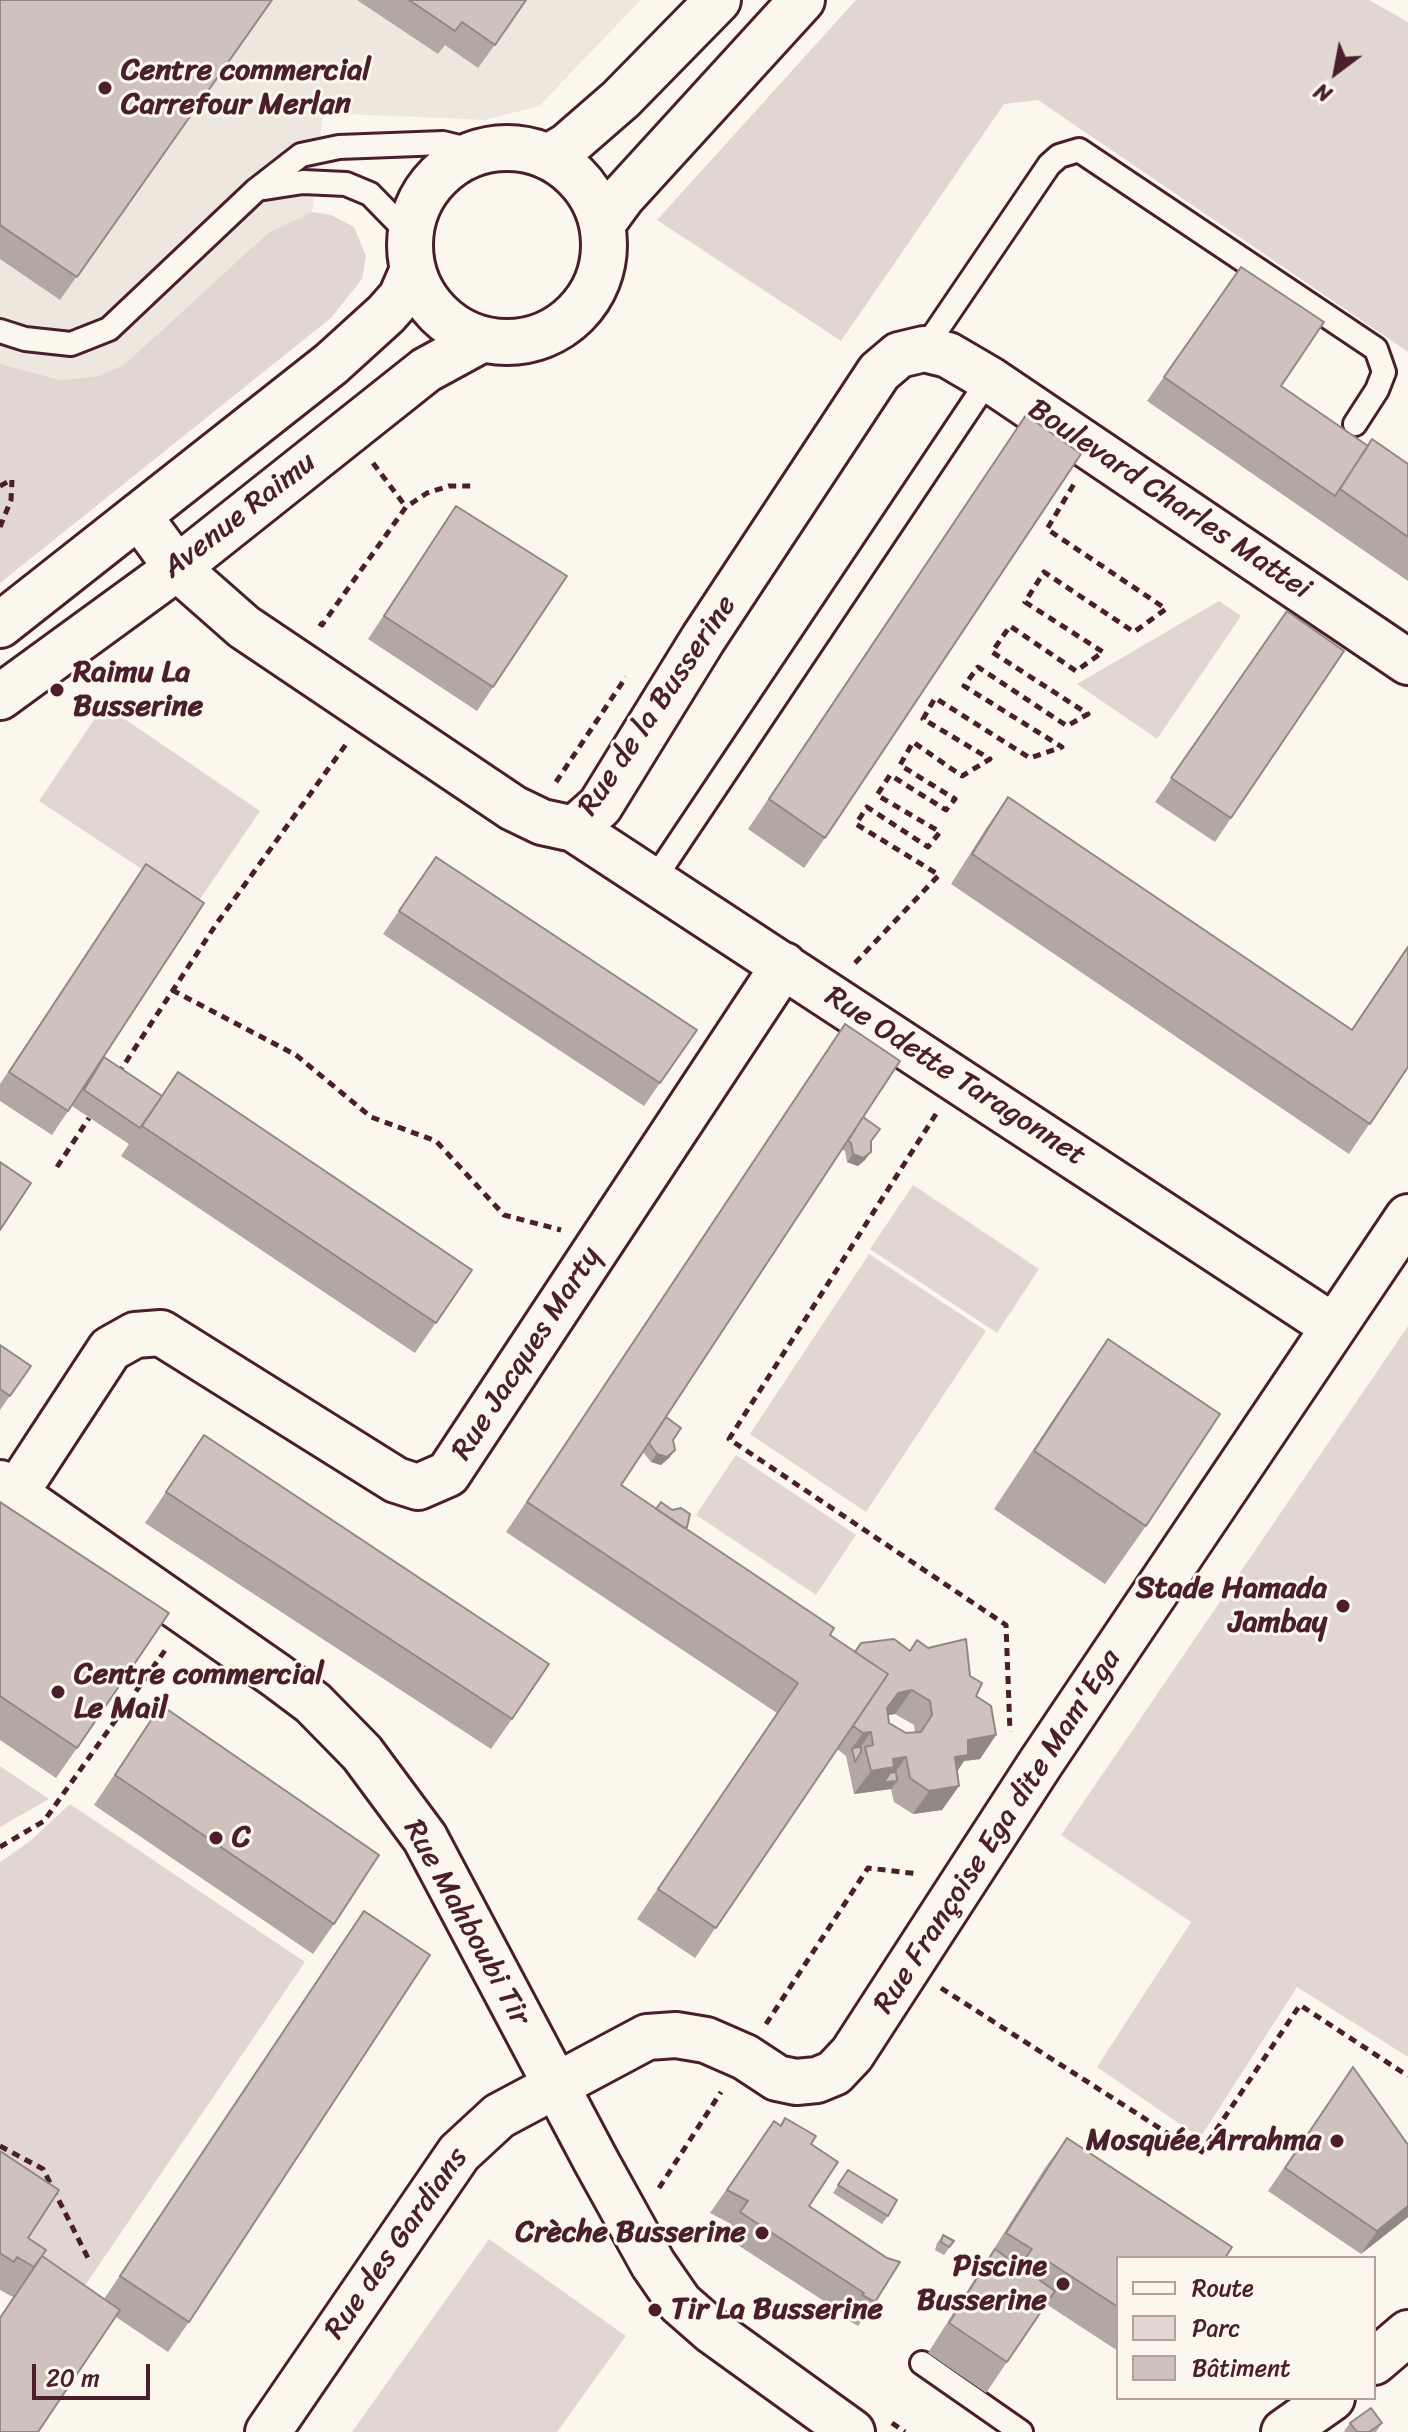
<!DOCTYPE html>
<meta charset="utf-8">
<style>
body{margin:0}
#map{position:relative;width:1408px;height:2432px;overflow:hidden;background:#fbf7ec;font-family:Sriracha,sans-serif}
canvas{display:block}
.legend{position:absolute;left:1116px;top:2256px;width:260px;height:144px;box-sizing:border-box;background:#fbf7ec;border:2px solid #b4a19f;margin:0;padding:10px 14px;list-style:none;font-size:24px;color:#4a1f2b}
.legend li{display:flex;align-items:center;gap:16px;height:40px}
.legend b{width:40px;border:2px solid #b4a19f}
.north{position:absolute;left:1296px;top:32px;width:80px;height:80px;-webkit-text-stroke:6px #fbf7ec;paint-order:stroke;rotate:212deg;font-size:22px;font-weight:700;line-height:32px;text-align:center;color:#4a1f2b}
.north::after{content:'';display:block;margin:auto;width:28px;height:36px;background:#4a1f2b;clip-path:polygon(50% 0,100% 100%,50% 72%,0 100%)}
.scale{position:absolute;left:32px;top:2364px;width:118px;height:36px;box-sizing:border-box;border:4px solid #4a1f2b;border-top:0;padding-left:10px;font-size:24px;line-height:28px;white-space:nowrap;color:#4a1f2b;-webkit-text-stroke:6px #fbf7ec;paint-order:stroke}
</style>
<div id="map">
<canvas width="1408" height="2432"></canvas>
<ul class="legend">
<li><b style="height:10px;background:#fbf7ec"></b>Route</li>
<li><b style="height:22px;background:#e2d7d0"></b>Parc</li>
<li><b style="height:22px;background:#cfc2bc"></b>Bâtiment</li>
</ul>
<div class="north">N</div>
<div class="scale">20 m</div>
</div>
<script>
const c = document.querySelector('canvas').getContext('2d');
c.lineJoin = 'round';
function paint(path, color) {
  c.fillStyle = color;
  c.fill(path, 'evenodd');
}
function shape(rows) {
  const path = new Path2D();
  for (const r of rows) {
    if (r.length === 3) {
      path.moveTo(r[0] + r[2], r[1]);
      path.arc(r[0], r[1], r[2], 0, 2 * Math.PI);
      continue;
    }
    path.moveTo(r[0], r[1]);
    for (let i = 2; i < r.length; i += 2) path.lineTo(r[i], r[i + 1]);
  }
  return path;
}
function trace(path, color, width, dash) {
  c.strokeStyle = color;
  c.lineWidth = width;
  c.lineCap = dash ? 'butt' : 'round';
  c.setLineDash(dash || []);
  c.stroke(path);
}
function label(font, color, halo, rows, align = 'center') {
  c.font = font + ' Sriracha,sans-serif';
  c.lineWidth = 6;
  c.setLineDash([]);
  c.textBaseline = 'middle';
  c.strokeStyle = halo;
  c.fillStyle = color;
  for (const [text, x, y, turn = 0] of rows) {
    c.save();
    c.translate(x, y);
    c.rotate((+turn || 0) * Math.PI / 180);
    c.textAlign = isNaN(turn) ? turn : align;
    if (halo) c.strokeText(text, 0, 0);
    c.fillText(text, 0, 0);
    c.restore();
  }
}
paint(shape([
 [0,0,641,0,539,106,485,120,323,113,312,212,268,233,125,364,99,376,61,380,0,364]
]), '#eee7de');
paint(shape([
 [856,0,1369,0,1408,22,1408,352,1038,100,1004,104,841,341,657,220],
 [312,212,331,215,354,227,366,256,362,279,331,318,0,583,0,364,61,380,99,376,125,364,268,233],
 [1219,601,1241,616,1157,739,1077,684],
 [104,705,260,811,196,905,39,801],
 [913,1185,1039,1269,997,1333,870,1249],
 [869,1254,986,1331,866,1512,750,1434],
 [1408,1326,1408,2057,1297,1987,1200,2138,1097,2067,1191,1922,1061,1835],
 [736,1455,856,1535,816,1595,696,1515],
 [0,1766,49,1799,0,1827],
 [70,1804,305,1962,84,2287,23,2243,0,2195,0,1862,29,1842],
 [489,2239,626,2336,557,2432,352,2432]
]), '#e2d7d0');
const service = shape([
 [258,189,303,182,346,184,370,194,409,234],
 [0,331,25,339,71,344,109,329,256,190,301,155,339,147,443,143,480,152],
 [924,349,1049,165,1059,156,1079,150,1376,349,1384,372,1377,390,1355,424],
 [653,881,989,379],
 [922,2363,1021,2432]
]);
const minor = shape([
 [139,516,177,568,244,627,513,808,542,822,574,829,600,806,703,639,879,372,899,355,924,349,948,355,989,379,1408,662],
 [574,829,1334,1327],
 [0,1483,277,1676,313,1703,362,1753,425,1838,596,2161,653,2264,680,2303,712,2331,852,2432],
 [15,1494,110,1349,135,1335,161,1333,396,1480,418,1487,448,1474,784,965],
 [1374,2362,1408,2333],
 [268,2432,459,2153,499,2116,647,2037,676,2035,706,2040,745,2057,777,2078,796,2082,817,2080,834,2073,852,2054,1040,1764,1408,1217],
 [1284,2432,1332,2398]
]);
const tertiary = shape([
 [507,245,97],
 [550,156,567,146,621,99,718,0],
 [603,223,622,197,802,0],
 [0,625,331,364,386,314,401,297,411,274],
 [0,697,177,568,426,370,483,339]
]);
trace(service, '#4a1f2b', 28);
trace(minor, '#4a1f2b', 50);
trace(tertiary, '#4a1f2b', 50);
trace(shape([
 [373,463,406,507],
 [0,486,11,480],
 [0,527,11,500,12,480],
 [319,623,322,625,406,507,427,493,449,486,472,486],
 [556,782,626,677],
 [855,963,939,875,856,824,867,807,928,847,940,832,877,795,890,775,946,810,955,799,900,765,913,742,962,776,990,759,923,719,935,698,1030,758,1062,747,964,686,978,667,1067,726,1088,714,992,652,1010,626,1076,671,1103,652,1025,602,1044,572,1134,632,1166,609,1047,529,1074,484],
 [172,990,296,1055,371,1117,436,1141,504,1215,561,1230],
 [118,1074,217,923,347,743],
 [936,1114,729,1439,1006,1625,1010,1732],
 [57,1167,89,1118],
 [0,1847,44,1821,166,1649],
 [941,1988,1200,2154,1300,2005,1408,2076],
 [766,2024,868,1868,919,1874],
 [0,2146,43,2169,90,2262],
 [659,2188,721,2092],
 [892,2423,905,2432]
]), '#4a1f2b', 5, [8, 6]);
trace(service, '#fbf7ec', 22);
trace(minor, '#fbf7ec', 44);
trace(tertiary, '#fbf7ec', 44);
paint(shape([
 [0,0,272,0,60,300,0,259],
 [357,0,527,0,478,68,445,45,438,54],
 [1241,267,1281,386,1368,446,1408,464,1408,581,1147,401],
 [1026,415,825,838,804,868,748,829],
 [456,506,493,687,477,711,368,639],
 [1287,611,1231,818,1215,842,1155,802],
 [1008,797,1351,1030,1408,945,1408,1067,1349,1154,951,884,987,827],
 [436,857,697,1030,644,1106,383,934],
 [146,864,94,1071,162,1096,472,1270,415,1353,121,1156,129,1144,72,1106,91,1077,52,1135,0,1101,0,1084],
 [845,1024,863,1117,871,1141,865,1160,858,1166,847,1162,845,1151,842,1149,666,1417,675,1450,669,1458,661,1465,651,1462,643,1452,621,1485,656,1509,687,1527,686,1529,830,1635,855,1652,910,1651,970,1676,976,1696,996,1735,980,1759,964,1761,957,1772,959,1786,942,1810,913,1814,894,1802,891,1789,854,1794,846,1756,837,1749,695,1958,637,1919,777,1713,506,1532],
 [895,1714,914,1725,915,1733,906,1733,889,1723,888,1715],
 [1108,1339,1146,1526,1105,1584,994,1509,1068,1397],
 [0,1345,31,1366,0,1410],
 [204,1435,512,1719,491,1749,145,1523],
 [0,1502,77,1748,56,1778,0,1740],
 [161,1705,334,1924,313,1954,94,1805],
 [364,1911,189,2322,168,2352,116,2317,0,2432,0,2317,13,2297,0,2290,0,2151,28,2238,42,2257,104,2299],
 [1353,2067,1408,2217,1361,2254,1268,2191],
 [785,2118,811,2144,809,2206,875,2302,858,2326,846,2319,847,2316,724,2236,731,2224,710,2213,774,2121,780,2125],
 [1067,2138,1118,2258,1118,2351,1046,2304,986,2393,928,2353,1045,2168],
 [848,2170,888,2216,882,2224,833,2193],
 [943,2235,954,2241,944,2255,935,2250,937,2243],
 [1350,2423,1382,2423,1376,2432,1345,2432,1344,2431]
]), '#b2a7a2');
paint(shape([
 [871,1152,865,1160,858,1166,847,1162,853,1154],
 [675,1450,669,1458,661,1465,651,1462,657,1454],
 [912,1690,895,1714,882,1716,898,1693],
 [871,1732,855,1755,852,1748,863,1733],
 [996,1735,980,1759,964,1761,952,1779,938,1781,968,1740],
 [906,1757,890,1780,897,1781,891,1789,854,1794,871,1771,893,1759],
 [959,1786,942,1810,913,1814,929,1791],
 [1408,2206,1408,2217,1361,2254,1377,2231]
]), '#918884');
const building = shape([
 [0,0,272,0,77,277,0,225,0,0],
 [409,0,526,0,495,45,462,22,455,31,409,0],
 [1241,267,1324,322,1281,386,1368,446,1335,496,1164,377,1241,267],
 [1026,415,1081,454,825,838,769,799,1026,415],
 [1372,439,1408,464,1408,537,1340,489,1372,439],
 [456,506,567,576,493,687,384,616,456,506],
 [1287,611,1344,651,1231,818,1171,778,1287,611],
 [1008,797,1352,1030,1408,947,1408,1067,1370,1124,972,854,1008,797],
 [436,857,697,1030,660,1083,399,911,436,857],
 [146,864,204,903,68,1111,9,1072,146,864],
 [845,1024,900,1061,621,1485,834,1628,830,1635,888,1674,716,1928,658,1889,798,1683,527,1502,845,1024],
 [104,1057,162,1096,140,1128,84,1090,104,1057],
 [178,1072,472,1270,436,1323,142,1126,178,1072],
 [863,1117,880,1129,871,1141,871,1152,863,1158,853,1154,851,1143,848,1141,863,1117],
 [0,1162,31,1183,0,1230,0,1162],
 [1108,1339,1220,1414,1146,1526,1034,1451,1108,1339],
 [0,1345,31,1366,10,1396,0,1389,0,1345],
 [666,1417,681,1428,673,1440,675,1450,667,1457,657,1454,649,1443,666,1417],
 [204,1435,549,1664,512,1719,166,1492,204,1435],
 [0,1502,169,1613,77,1748,0,1696,0,1502],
 [661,1502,672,1510,681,1508,690,1514,687,1527,684,1528,656,1509,661,1502],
 [894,1639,910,1651,917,1640,928,1648,966,1639,970,1676,982,1683,976,1696,991,1706,996,1735,968,1740,968,1755,955,1757,959,1786,929,1791,910,1778,906,1757,893,1759,894,1767,871,1771,865,1747,873,1745,871,1732,863,1733,853,1726,888,1674,855,1652,861,1643,894,1639],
 [912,1690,930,1701,932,1715,921,1732,906,1733,889,1723,887,1708,898,1693,912,1690],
 [161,1705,379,1855,334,1924,115,1775,161,1705],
 [861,1747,861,1752,855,1762,852,1748,861,1747],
 [896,1772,897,1781,884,1782,890,1773,896,1772],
 [364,1911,430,1955,189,2322,120,2276,364,1911],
 [1353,2067,1408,2145,1408,2206,1377,2231,1285,2168,1353,2067],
 [785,2118,816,2136,811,2144,838,2162,809,2206,887,2258,900,2262,875,2302,862,2295,864,2293,740,2212,748,2201,727,2190,774,2121,781,2126,785,2118],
 [1067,2138,1232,2247,1225,2258,1118,2258,1118,2307,1043,2258,1031,2274,1055,2291,1007,2362,949,2323,995,2249,1019,2267,1032,2249,1006,2233,1067,2138],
 [0,2151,59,2190,28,2238,46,2250,34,2267,17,2257,14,2262,0,2253,0,2151],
 [848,2170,897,2200,888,2216,838,2185,848,2170],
 [943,2235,954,2241,949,2247,941,2242,943,2235],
 [42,2256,120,2310,38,2432,0,2432,0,2318,42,2256],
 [1371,2408,1382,2423,1369,2432,1357,2432,1350,2423,1371,2408]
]);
paint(building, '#cfc2bc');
trace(building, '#918884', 2);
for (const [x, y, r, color] of [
 [105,88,8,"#4a1f2b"],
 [57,690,8,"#4a1f2b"],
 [1343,1606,8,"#4a1f2b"],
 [58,1692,8,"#4a1f2b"],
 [216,1838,8,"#4a1f2b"],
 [1337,2141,8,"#4a1f2b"],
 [762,2233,8,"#4a1f2b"],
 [1063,2284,8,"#4a1f2b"],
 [655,2310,8,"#4a1f2b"]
]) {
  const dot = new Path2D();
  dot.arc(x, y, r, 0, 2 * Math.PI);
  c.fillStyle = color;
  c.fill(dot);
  trace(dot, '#fbf7ec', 3);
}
label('bold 30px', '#4a1f2b', '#fbf7ec', [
 ["Centre commercial",121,71],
 ["Carrefour Merlan",121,105],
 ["Raimu La",73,673],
 ["Busserine",73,707],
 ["Stade Hamada",1327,1589,"right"],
 ["Jambay",1327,1623,"right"],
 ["Centre commercial",74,1675],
 ["Le Mail",74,1709],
 ["C",232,1838],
 ["Mosquée Arrahma",1321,2141,"right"],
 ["Crèche Busserine",746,2233,"right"],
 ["Piscine",1047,2267,"right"],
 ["Busserine",1047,2301,"right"],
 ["Tir La Busserine",671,2310]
], 'left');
label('30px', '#4a1f2b', '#fbf7ec', [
 ["Boulevard Charles Mattei",1169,500,34],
 ["Avenue Raimu",240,516,-38],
 ["Rue de la Busserine",658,706,-56],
 ["Rue Odette Taragonnet",955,1077,33],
 ["Rue Jacques Marty",527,1354,-57],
 ["Rue Françoise Ega dite Mam'Ega",998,1832,-57],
 ["Rue Mahboubi Tir",466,1923,61],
 ["Rue des Gardians",397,2244,-55]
]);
</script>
